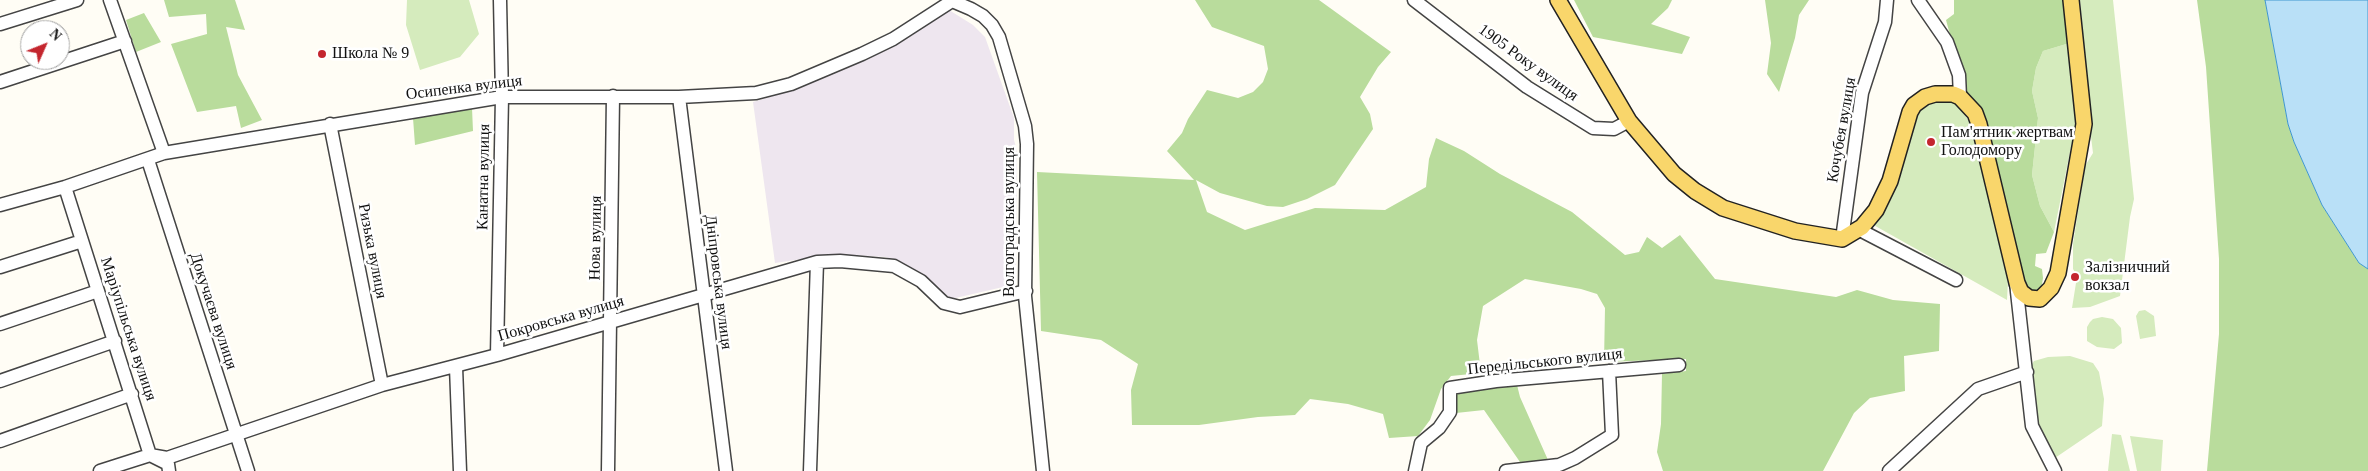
<!DOCTYPE html>
<meta charset="utf-8">
<style>
body{margin:0}
#map{position:relative;width:2368px;height:471px;overflow:hidden;background:#fffdf5;font-family:"Times New Roman",serif}
canvas{display:block}
.north{position:absolute;left:20px;top:20px;width:50px;height:50px;box-sizing:border-box;background:#fff;border:1px solid #a0a0a0;border-radius:50%;rotate:46deg;font-size:14px;font-weight:700;line-height:20px;text-align:center;color:#111}
.north::after{content:'';display:block;margin:auto;width:18px;height:22px;background:#c4262e;clip-path:polygon(50% 0,100% 100%,50% 72%,0 100%)}
</style>
<div id="map">
<canvas width="2368" height="471"></canvas>
<div class="north">N</div>
</div>
<script>
const c = document.querySelector('canvas').getContext('2d');
c.lineJoin = 'round';
function paint(path, color) {
  c.fillStyle = color;
  c.fill(path, 'evenodd');
}
function shape(rows) {
  const path = new Path2D();
  for (const r of rows) {
    path.moveTo(r[0], r[1]);
    for (let i = 2; i < r.length; i += 2) path.lineTo(r[i], r[i + 1]);
  }
  return path;
}
function trace(path, color, width, dash) {
  c.strokeStyle = color;
  c.lineWidth = width;
  c.lineCap = dash ? 'butt' : 'round';
  c.setLineDash(dash || []);
  c.stroke(path);
}
function label(font, color, halo, rows, align = 'center') {
  c.font = font + ' "Times New Roman",serif';
  c.lineWidth = 5;
  c.setLineDash([]);
  c.textBaseline = 'middle';
  c.strokeStyle = halo;
  c.fillStyle = color;
  for (const [text, x, y, turn = 0] of rows) {
    c.save();
    c.translate(x, y);
    c.rotate((+turn || 0) * Math.PI / 180);
    c.textAlign = isNaN(turn) ? turn : align;
    if (halo) c.strokeText(text, 0, 0);
    c.fillText(text, 0, 0);
    c.restore();
  }
}
paint(shape([
 [949,10,973,25,985,37,1014,118,1014,140,1017,151,1016,284,951,299,925,276,886,257,851,255,809,258,775,263,753,102,802,87,862,61]
]), '#eee6ef');
paint(shape([
 [407,0,469,0,479,34,460,57,420,70,406,25],
 [2080,0,2113,0,2134,199,2130,217,2120,296,2090,307,2072,308,2076,283,2079,279,2073,269,2073,244,2085,166,2093,153,2091,137,2092,114,2089,101],
 [2073,42,2076,122,2054,232,2040,206,2032,175,2038,118,2032,91,2036,68,2043,51],
 [1938,99,1955,101,1971,124,2008,281,2007,300,1870,223,1909,126,1923,103],
 [2145,310,2154,316,2156,336,2140,339,2136,316,2139,311],
 [2102,317,2113,319,2121,328,2122,343,2114,349,2097,347,2087,341,2087,327,2090,322,2093,319],
 [2070,356,2093,363,2099,372,2104,399,2102,426,2052,460,2035,425,2031,366,2034,361,2048,357],
 [2112,434,2121,435,2130,471,2108,471],
 [2130,436,2163,440,2161,471,2137,471]
]), '#d5ebbd');
paint(shape([
 [164,0,235,0,245,30,226,27,238,75,262,120,241,128,236,106,197,112,171,44,207,34,206,14,169,17],
 [1195,0,1319,0,1391,52,1378,67,1360,97,1370,114,1373,129,1335,185,1307,199,1283,207,1267,206,1220,193,1196,180,1207,212,1245,230,1315,208,1385,210,1426,187,1429,159,1436,138,1464,151,1500,174,1572,212,1625,255,1639,252,1647,237,1662,248,1680,235,1715,279,1836,297,1857,290,1893,300,1940,304,1939,351,1904,356,1905,391,1870,398,1854,413,1823,471,1663,471,1657,452,1661,424,1662,374,1686,371,1686,359,1604,362,1605,308,1597,294,1581,289,1525,279,1483,306,1477,340,1481,373,1451,376,1441,389,1430,420,1418,436,1389,438,1383,414,1348,404,1310,399,1295,415,1258,417,1199,425,1132,425,1131,390,1138,364,1101,340,1041,331,1037,172,1194,180,1167,151,1182,133,1188,119,1207,90,1238,98,1253,92,1263,82,1268,69,1264,46,1212,27],
 [1574,0,1672,0,1668,8,1651,24,1690,37,1682,54,1593,37],
 [1765,0,1809,0,1799,15,1795,38,1779,92,1767,74,1771,43],
 [1954,0,2068,0,2073,42,2043,51,2036,68,2032,91,2038,118,2032,175,2040,206,2054,232,2046,253,2036,254,2035,266,2042,269,2043,278,2041,290,2036,292,2030,292,2024,288,1979,107,1965,90,1946,20,1954,14],
 [2197,0,2265,0,2288,124,2294,142,2322,205,2359,263,2368,269,2368,471,2207,471,2219,334,2219,259,2206,67],
 [144,13,161,42,136,52,126,20],
 [472,108,473,131,415,145,413,118],
 [1517,385,1520,397,1548,460,1520,462,1484,410,1456,413,1457,391]
]), '#b9dc9c');
const water = shape([
 [2265,0,2368,0,2368,269,2359,263,2322,205,2294,142,2288,124,2265,0]
]);
paint(water, '#b9e0f7');
trace(water, '#3f96cf', 1);
const minor = shape([
 [110,0,164,153],
 [950,0,971,9,983,16,992,25,999,37,1025,126,1027,144,1025,296,1043,471],
 [1414,0,1527,87,1593,128,1614,129,1629,121],
 [1918,0,1947,42,1959,75,1960,97],
 [0,24,77,0],
 [0,82,125,41],
 [679,97,726,471],
 [330,124,382,385],
 [148,160,248,471],
 [65,187,150,455,168,464,169,471],
 [0,205,65,187,164,153,502,97,679,97,756,93,791,84,862,54,893,39,952,1],
 [1858,229,1956,280],
 [1842,239,1862,93,1885,22,1887,0],
 [0,267,82,241],
 [2016,283,2032,426,2055,471],
 [0,324,98,291],
 [497,355,502,97,500,0],
 [456,367,460,471],
 [0,381,115,341],
 [0,441,132,394],
 [100,471,150,455,167,458,382,385,497,355,817,262,840,261,894,266,921,281,944,303,960,307,1026,291],
 [608,471,613,96],
 [810,471,817,262],
 [1415,471,1421,443,1439,428,1450,412,1450,388,1496,381,1679,365],
 [1506,471,1559,465,1575,458,1612,435,1609,371],
 [1889,471,1978,389,2027,372]
]);
const major = shape([
 [1558,0,1629,121,1674,174,1695,191,1723,208,1795,231,1842,239,1862,227,1876,210,1890,181,1910,112,1914,105,1925,97,1935,94,1953,94,1960,97,1975,113,1979,124,2017,283,2021,292,2029,298,2040,299,2051,288,2058,273,2084,124,2071,0]
]);
trace(minor, '#444', 15);
trace(major, '#222', 18);
trace(minor, '#fff', 12);
trace(major, '#f9d66b', 15);
for (const [x, y, r, color] of [
 [322,54,5,"#c4262e"],
 [1931,142,5,"#c4262e"],
 [2075,277,5,"#c4262e"]
]) {
  const dot = new Path2D();
  dot.arc(x, y, r, 0, 2 * Math.PI);
  c.fillStyle = color;
  c.fill(dot);
  trace(dot, '#fff', 2);
}
label('16px', '#111', '#fff', [
 ["Школа № 9",332,54],
 ["Пам'ятник жертвам",1941,133],
 ["Голодомору",1941,151],
 ["Залізничний",2085,268],
 ["вокзал",2085,286]
], 'left');
label('16px', '#111', '#fff', [
 ["1905 Року вулиця",1528,63,36],
 ["Осипенка вулиця",464,88,-7],
 ["Кочубея вулиця",1842,130,-80],
 ["Канатна вулиця",484,177,-89],
 ["Волгоградська вулиця",1010,222,-90],
 ["Нова вулиця",596,238,-89],
 ["Ризька вулиця",372,251,79],
 ["Дніпровська вулиця",718,282,83],
 ["Докучаєва вулиця",213,311,72],
 ["Покровська вулиця",561,319,-16],
 ["Маріупільська вулиця",128,329,72],
 ["Передільського вулиця",1545,362,-6]
]);
</script>
